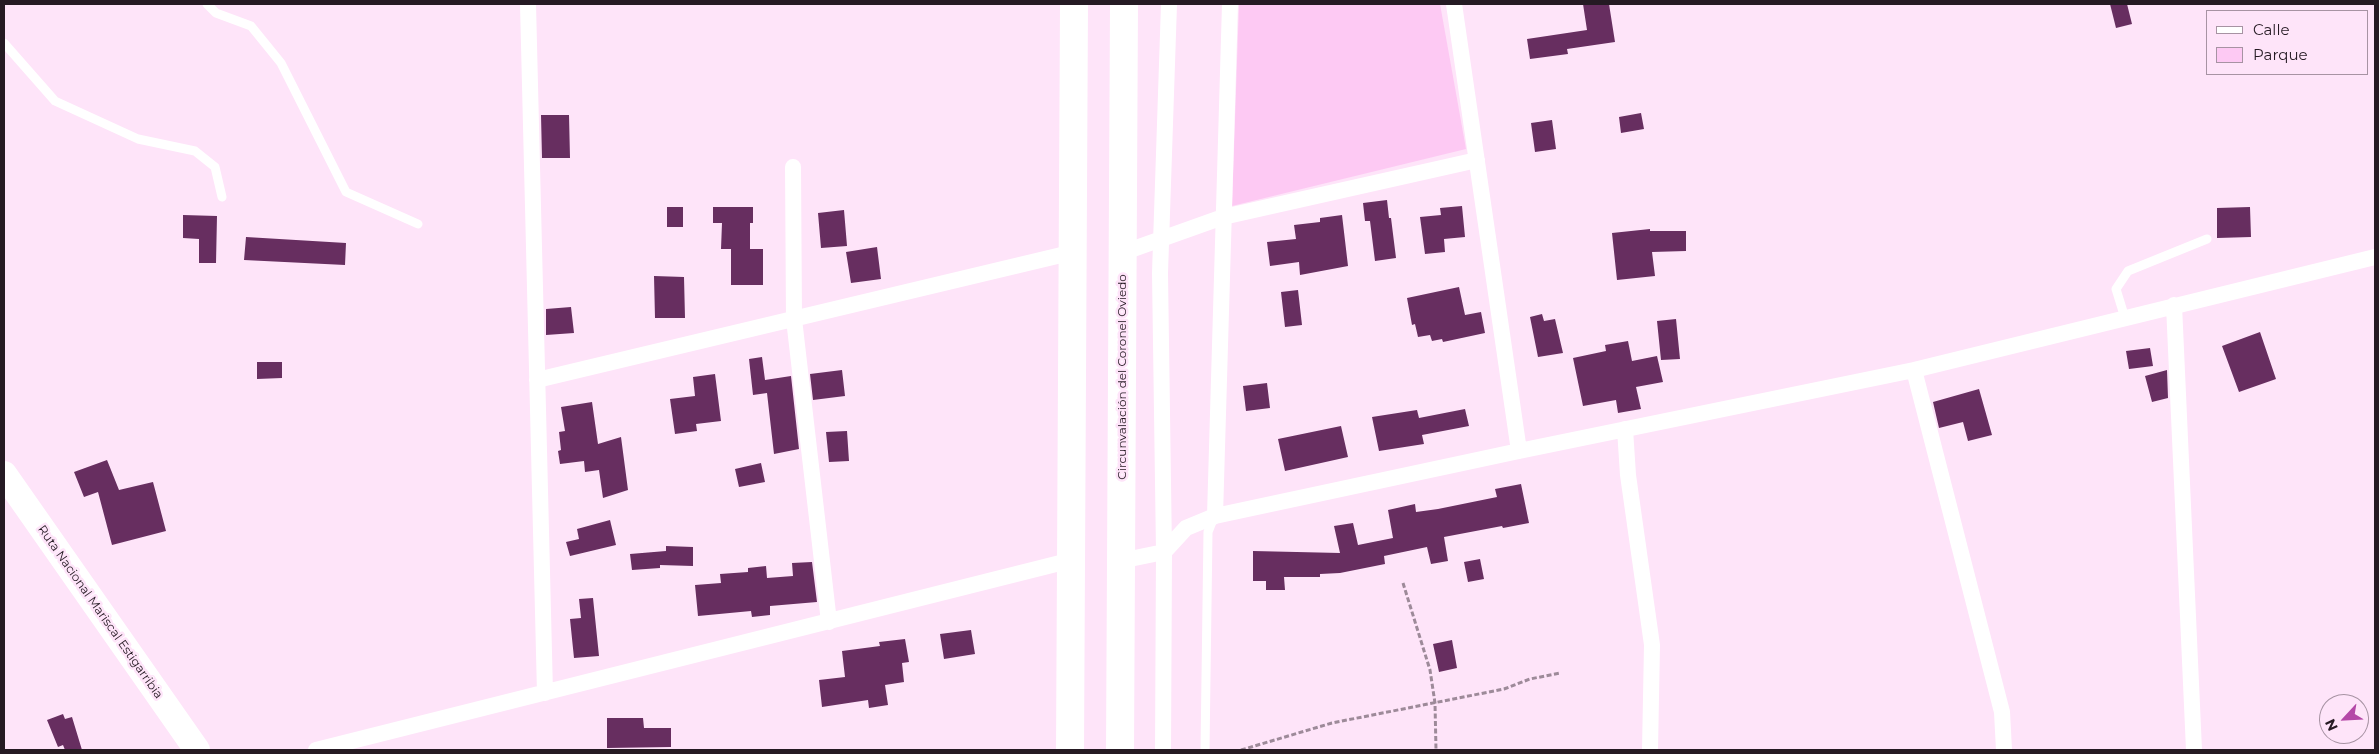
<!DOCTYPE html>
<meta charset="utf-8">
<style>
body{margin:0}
#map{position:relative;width:2379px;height:754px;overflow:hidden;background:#fee4f9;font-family:Montserrat,sans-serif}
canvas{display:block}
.frame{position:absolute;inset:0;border:5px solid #251a23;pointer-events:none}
.legend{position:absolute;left:2206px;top:10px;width:162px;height:65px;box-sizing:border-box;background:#fee4f9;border:1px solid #a793a3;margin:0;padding:6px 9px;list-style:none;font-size:15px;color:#251a23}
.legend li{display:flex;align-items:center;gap:10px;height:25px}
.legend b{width:25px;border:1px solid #a793a3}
.north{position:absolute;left:2319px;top:694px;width:50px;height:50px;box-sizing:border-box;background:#fee4f9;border:1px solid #a793a3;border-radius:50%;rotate:245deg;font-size:14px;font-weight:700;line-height:20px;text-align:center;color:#251a23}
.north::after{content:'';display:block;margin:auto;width:18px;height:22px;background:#b448a7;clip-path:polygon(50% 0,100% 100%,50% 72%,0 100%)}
</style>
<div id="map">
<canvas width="2379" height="754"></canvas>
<div class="frame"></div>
<ul class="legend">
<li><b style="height:6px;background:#fff"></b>Calle</li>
<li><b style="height:14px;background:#fdc9f3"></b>Parque</li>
</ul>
<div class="north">N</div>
</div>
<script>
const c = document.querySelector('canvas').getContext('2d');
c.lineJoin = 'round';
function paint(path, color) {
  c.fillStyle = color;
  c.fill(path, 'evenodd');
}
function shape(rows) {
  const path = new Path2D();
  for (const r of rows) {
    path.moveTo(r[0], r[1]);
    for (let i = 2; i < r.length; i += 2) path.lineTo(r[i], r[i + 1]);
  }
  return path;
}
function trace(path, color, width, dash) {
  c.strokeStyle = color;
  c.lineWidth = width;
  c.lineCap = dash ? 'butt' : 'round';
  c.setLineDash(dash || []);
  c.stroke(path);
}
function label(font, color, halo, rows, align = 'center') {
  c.font = font + ' Montserrat,sans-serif';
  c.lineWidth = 5;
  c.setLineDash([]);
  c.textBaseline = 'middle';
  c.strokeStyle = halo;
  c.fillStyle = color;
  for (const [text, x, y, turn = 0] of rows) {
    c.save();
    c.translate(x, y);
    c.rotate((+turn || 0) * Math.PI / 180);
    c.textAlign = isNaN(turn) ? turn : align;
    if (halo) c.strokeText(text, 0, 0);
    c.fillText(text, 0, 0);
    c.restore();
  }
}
paint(shape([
 [1239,4,1440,4,1466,149,1232,206]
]), '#fdc9f3');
paint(shape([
 [1583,4,1609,4,1615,42,1567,49,1568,54,1530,59,1527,39,1587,30],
 [2110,4,2127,4,2132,24,2116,28],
 [1641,113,1644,129,1621,133,1619,117],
 [541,115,569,115,570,158,542,158],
 [1552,120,1556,149,1535,152,1531,123],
 [1387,200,1389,218,1391,218,1396,258,1375,261,1370,221,1365,221,1363,203],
 [1462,206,1465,237,1444,239,1445,252,1425,254,1420,217,1441,215,1440,208],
 [667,207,683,207,683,227,667,227],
 [713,207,753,207,753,223,750,223,750,249,763,249,763,285,731,285,731,249,721,249,722,223,713,223],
 [2250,207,2251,237,2217,238,2217,208],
 [844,210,847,246,821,248,818,213],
 [183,215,217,216,216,263,199,263,199,239,183,238],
 [1342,215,1348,266,1300,275,1299,262,1270,266,1267,242,1296,239,1294,225,1320,222,1320,218],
 [1650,229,1650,231,1686,231,1686,251,1652,252,1655,276,1617,280,1612,233],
 [246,237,346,243,345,265,244,260],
 [877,247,881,279,851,283,846,252],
 [654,276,684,277,685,318,655,318],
 [1459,287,1465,315,1481,312,1485,333,1443,342,1442,339,1432,341,1430,335,1418,337,1415,324,1412,325,1407,298],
 [1298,290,1302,325,1285,327,1281,292],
 [571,307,574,333,546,335,546,309],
 [1542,314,1544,321,1555,319,1563,353,1538,357,1530,317],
 [1676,319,1680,359,1661,360,1657,321],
 [2260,332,2276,379,2239,392,2222,346],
 [1628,341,1632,361,1657,356,1663,382,1636,387,1641,409,1618,413,1616,400,1583,406,1573,358,1606,351,1605,345],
 [2150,348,2153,366,2129,369,2126,351],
 [762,357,765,380,791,376,799,449,774,454,767,393,753,395,749,359],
 [257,362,282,362,282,378,257,379],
 [842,370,845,396,813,400,810,374],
 [2167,370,2168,398,2152,402,2145,376],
 [715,374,721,421,696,424,697,431,675,434,670,399,695,396,693,377],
 [1267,383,1270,408,1246,411,1243,386],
 [1979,389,1992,435,1968,441,1963,422,1939,428,1933,402],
 [592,402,598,444,621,437,628,490,603,498,599,470,585,472,584,461,560,464,558,451,561,450,559,432,565,431,561,407],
 [1465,409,1469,426,1422,435,1424,444,1379,451,1372,417,1417,410,1419,418],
 [1341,426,1348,457,1285,471,1278,439],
 [847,431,849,461,829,462,826,432],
 [107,460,119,490,153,482,166,531,112,545,98,492,84,497,74,472],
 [761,463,765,482,739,487,735,469],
 [1521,484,1529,523,1503,528,1502,526,1444,537,1448,561,1431,564,1427,547,1384,556,1385,564,1340,573,1320,574,1320,577,1284,577,1285,590,1266,590,1266,581,1253,581,1253,551,1340,553,1334,526,1353,523,1358,545,1393,538,1388,510,1415,504,1416,512,1438,509,1497,497,1495,489],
 [610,520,616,545,570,556,566,542,579,539,577,529],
 [666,546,693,547,693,566,660,565,660,568,632,570,630,554,666,551],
 [1480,559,1484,579,1468,582,1464,562],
 [812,562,817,602,770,606,770,615,752,617,751,611,698,616,695,585,721,583,720,574,748,572,748,568,766,566,767,578,793,576,792,563],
 [593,598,599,656,574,658,570,619,581,618,579,599],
 [971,630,975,654,944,659,940,634],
 [905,639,909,662,902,663,904,682,885,685,888,705,869,708,868,700,822,707,819,680,845,677,842,651,880,646,879,642],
 [1452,640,1457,668,1439,672,1433,644],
 [63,714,65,719,72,717,82,750,65,750,63,745,58,747,47,720],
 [607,718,643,718,644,728,671,728,671,747,607,748]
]), '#672e60');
trace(shape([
 [1403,583,1430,670,1435,703,1436,750],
 [1241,750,1332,723,1504,689,1530,679,1560,673]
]), '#9d8a99', 3, [5, 2.5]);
trace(shape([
 [207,4,216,13,251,26,281,63,346,192,418,224],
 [4,43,55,101,138,139,195,151,215,167,222,197],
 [2125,318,2116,289,2128,271,2207,239],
 [1205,750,1208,532,1214,517]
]), '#fff', 9);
trace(shape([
 [528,4,545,693],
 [1454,4,1519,451],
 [793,167,794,319,829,622],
 [1122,253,1223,217,1477,160],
 [2174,305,2194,750],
 [1914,370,2002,712,2004,750],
 [537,380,1074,252],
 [1625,429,1628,475,1652,645,1650,750],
 [1215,516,1230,4],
 [1120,561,1164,552,1186,528,1215,516,1519,451,1914,370,2375,257],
 [316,750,1072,560],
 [1163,750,1164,552,1160,273,1169,4]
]), '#fff', 16);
trace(shape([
 [4,474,197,750]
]), '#fff', 26);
trace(shape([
 [1070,750,1074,4],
 [1120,750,1124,4]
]), '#fff', 28);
label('12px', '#251a23', '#fee4f9', [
 ["Circunvalación del Coronel Oviedo",1122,377,-90],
 ["Ruta Nacional Mariscal Estigarribia",100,612,55]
]);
</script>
